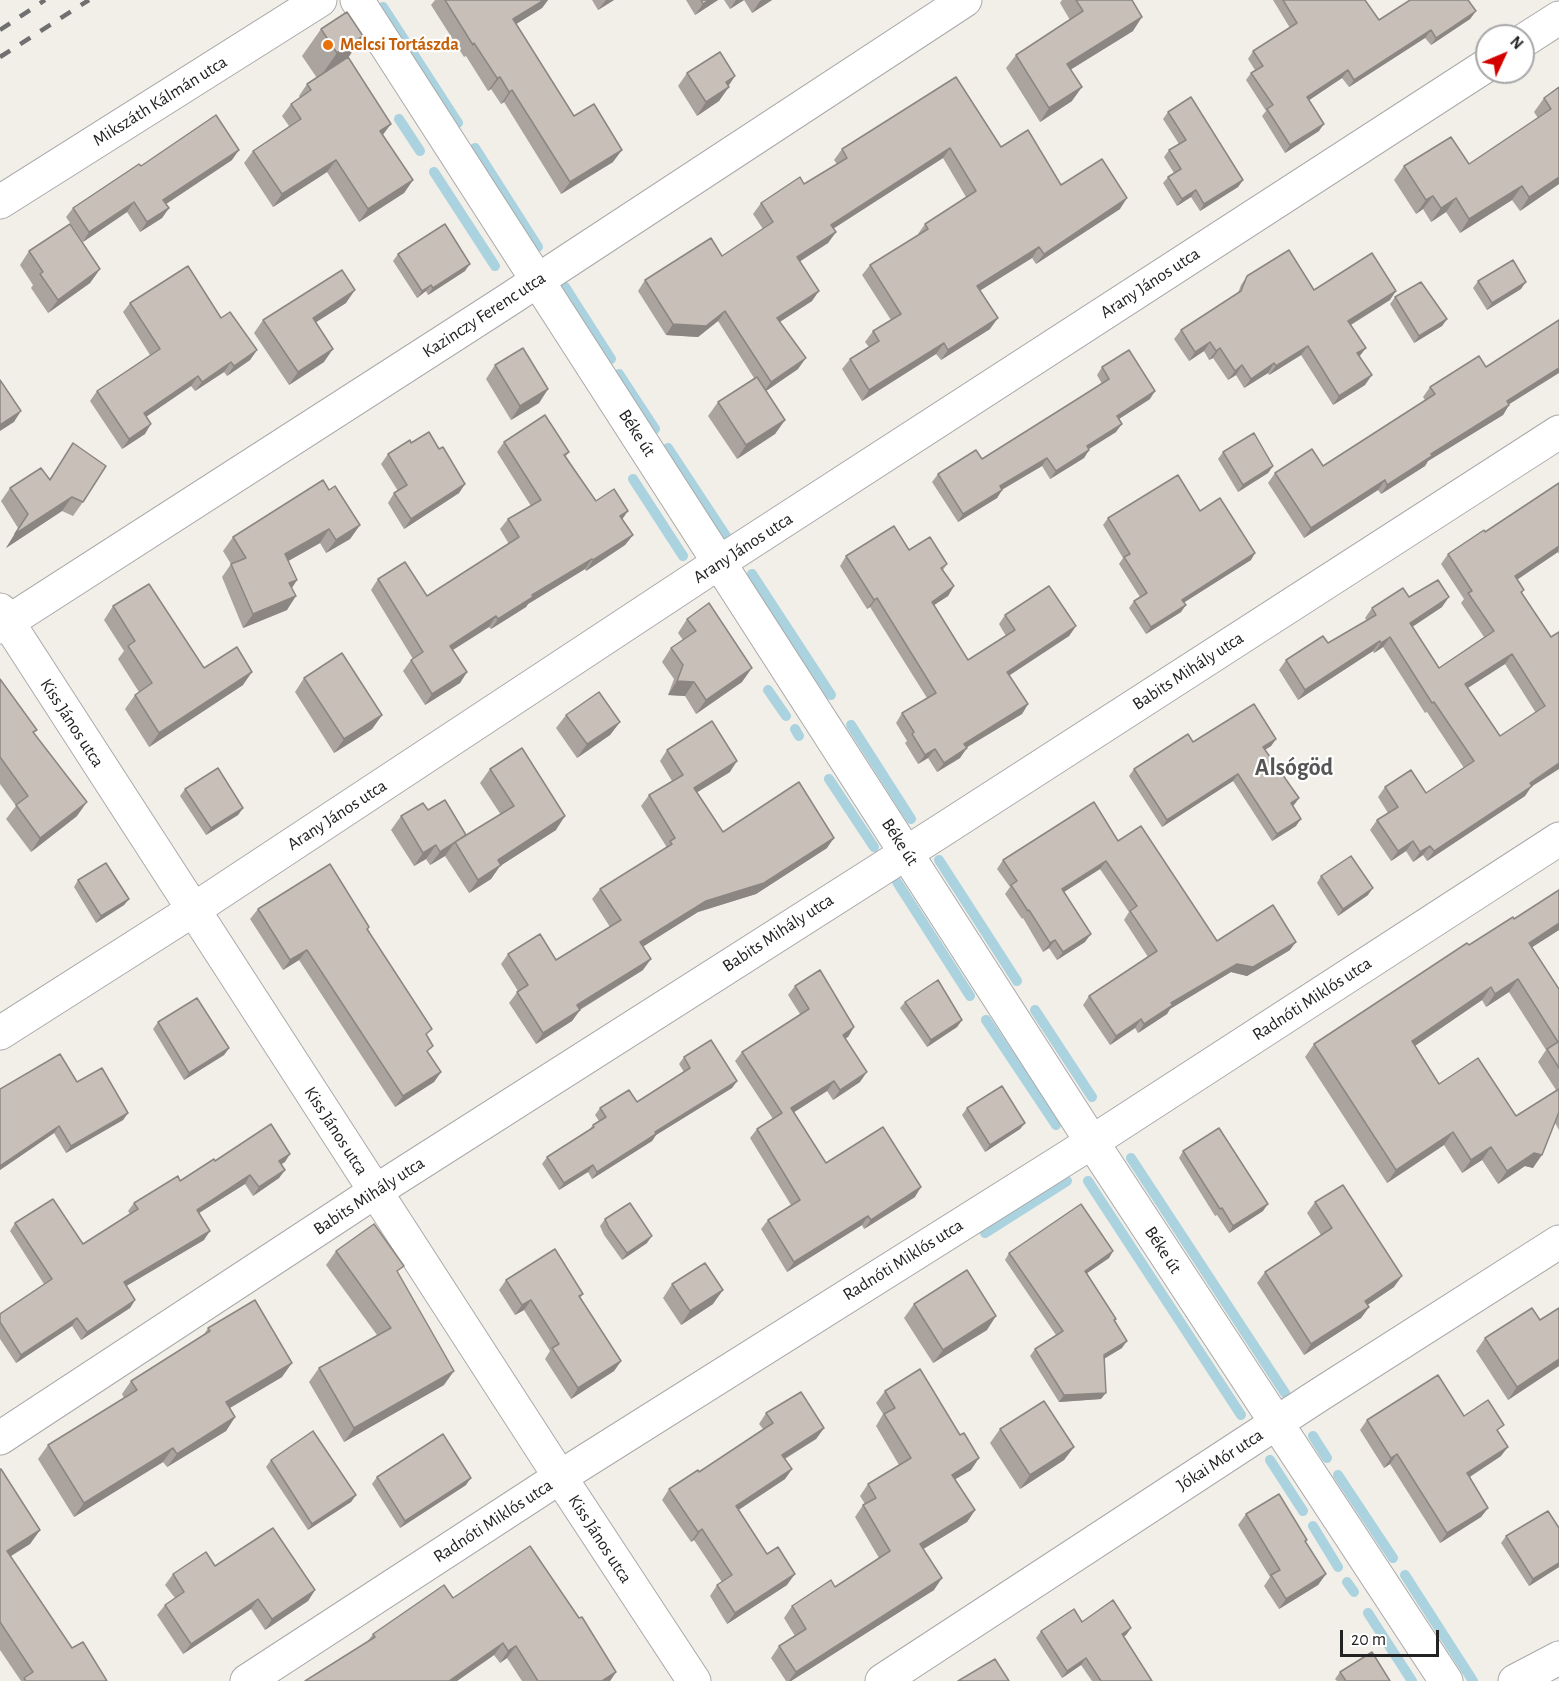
<!DOCTYPE html>
<meta charset="utf-8">
<style>
body{margin:0}
#map{position:relative;width:1559px;height:1681px;overflow:hidden;background:#f2efe9;font-family:"Alegreya Sans",sans-serif}
canvas{display:block}
.north{position:absolute;left:1475px;top:24px;width:60px;height:60px;box-sizing:border-box;background:#fff;border:2px solid #a7a7a7;border-radius:50%;rotate:46deg;font-size:16px;font-weight:700;line-height:24px;text-align:center;color:#222}
.north::after{content:'';display:block;margin:auto;width:21px;height:27px;background:#d40000;clip-path:polygon(50% 0,100% 100%,50% 72%,0 100%)}
.scale{position:absolute;left:1340px;top:1630px;width:99px;height:27px;box-sizing:border-box;border:3px solid #222;border-top:0;padding-left:8px;font-size:18px;line-height:21px;white-space:nowrap;color:#222;-webkit-text-stroke:4px #fff;paint-order:stroke}
</style>
<div id="map">
<canvas width="1559" height="1681"></canvas>
<div class="north">N</div>
<div class="scale">20 m</div>
</div>
<script>
const c = document.querySelector('canvas').getContext('2d');
c.lineJoin = 'round';
function shape(rows) {
  const path = new Path2D();
  for (const r of rows) {
    path.moveTo(r[0], r[1]);
    for (let i = 2; i < r.length; i += 2) path.lineTo(r[i], r[i + 1]);
  }
  return path;
}
function trace(path, color, width, dash) {
  c.strokeStyle = color;
  c.lineWidth = width;
  c.lineCap = dash ? 'butt' : 'round';
  c.setLineDash(dash || []);
  c.stroke(path);
}
function paint(path, color) {
  c.fillStyle = color;
  c.fill(path, 'evenodd');
}
function label(font, color, halo, rows, align = 'center') {
  c.font = font + ' "Alegreya Sans",sans-serif';
  c.lineWidth = 4.5;
  c.setLineDash([]);
  c.textBaseline = 'middle';
  c.strokeStyle = halo;
  c.fillStyle = color;
  for (const [text, x, y, turn = 0] of rows) {
    c.save();
    c.translate(x, y);
    c.rotate((+turn || 0) * Math.PI / 180);
    c.textAlign = isNaN(turn) ? turn : align;
    if (halo) c.strokeText(text, 0, 0);
    c.fillText(text, 0, 0);
    c.restore();
  }
}
trace(shape([
 [383,7,458,123],
 [399,119,420,151],
 [475,148,538,247],
 [434,172,495,266],
 [565,287,611,359],
 [619,374,655,429],
 [668,448,726,536],
 [633,479,683,556],
 [752,574,831,695],
 [768,690,786,716],
 [851,725,911,819],
 [795,729,799,736],
 [829,779,874,847],
 [939,860,1017,981],
 [897,882,970,996],
 [1035,1010,1092,1097],
 [986,1020,1056,1125],
 [1131,1158,1285,1393],
 [1088,1181,1241,1415],
 [985,1233,1067,1181],
 [1313,1436,1327,1458],
 [1270,1460,1303,1511],
 [1338,1475,1393,1558],
 [1313,1526,1338,1567],
 [1405,1575,1473,1681],
 [1347,1582,1354,1592],
 [1368,1613,1412,1681]
]), '#aad3df', 10);
const minor = shape([
 [357,0,1092,1142,1446,1681],
 [1523,41,1559,18],
 [0,202,320,0],
 [0,610,560,1477,694,1681],
 [0,627,505,302,965,0],
 [0,1033,193,910,720,562,1487,65],
 [0,1438,376,1191,936,834,1559,432],
 [247,1681,560,1477,1092,1142,1559,839],
 [882,1681,1319,1395,1559,1242],
 [1515,1681,1559,1658]
]);
trace(minor, '#a9a9a9', 35);
trace(minor, '#fff', 33);
trace(shape([
 [0,30,45,0],
 [0,57,89,0]
]), '#707070', 4.5, [12, 12]);
paint(shape([
 [435,0,548,0,542,8,516,24,574,116,613,162,561,194,504,102,501,104,491,89,488,91,466,56,464,57,431,5],
 [592,0,614,0,598,10],
 [686,0,718,0,695,15],
 [724,0,772,0,752,13,744,0,730,9],
 [1062,0,1132,0,1133,31,1070,70,1072,101,1040,122,1006,68,1016,55,1070,20,1060,3],
 [1273,0,1365,0,1379,20,1476,11,1470,19,1431,45,1425,38,1349,87,1342,78,1309,100,1319,131,1285,153,1262,116,1266,111,1246,80,1251,73,1255,70,1248,59,1253,51,1290,28],
 [321,29,363,36,348,58,383,135,413,180,404,193,359,222,327,172,273,207,244,163,253,151,289,126,282,116,291,104,300,98,299,96,307,84,317,78,302,56],
 [687,73,735,76,719,101,697,116,678,86],
 [1559,87,1559,184,1520,211,1512,200,1460,233,1446,212,1431,222,1423,209,1416,214,1394,180,1404,166,1469,164,1538,118,1534,112,1544,98],
 [1168,112,1243,180,1238,187,1200,211,1191,197,1177,206,1163,183,1168,177,1174,173,1164,157,1169,150,1179,144,1163,119],
 [1001,147,1061,185,1120,209,1036,264,1032,258,980,290,990,329,941,360,936,354,862,401,842,369,850,359,869,347,865,342,873,331,891,320,862,275,870,265,918,235,918,234,925,224,966,197,943,158,833,229,836,232,828,243,800,261,812,301,780,322,798,369,766,391,785,420,775,434,737,459,708,416,718,402,754,378,718,321,698,337,666,335,638,291,645,280,722,256,763,229,753,214,761,203,804,184,837,164,834,160,842,149],
 [232,160,166,204,169,208,162,218,140,232,127,212,83,242,66,217,73,208,141,166],
 [29,251,100,269,90,283,48,313,31,288,33,285,20,265],
 [398,254,465,271,428,295,426,291,417,298,393,261],
 [1247,276,1314,290,1390,300,1351,325,1359,357,1365,385,1333,405,1301,355,1269,375,1268,373,1244,388,1236,375,1228,380,1213,358,1209,360,1204,351,1189,361,1174,339,1181,330,1238,293,1241,285],
 [1478,281,1521,289,1487,310,1473,288],
 [1395,297,1447,319,1442,326,1414,343,1390,304],
 [130,303,221,318,257,350,250,360,227,376,224,372,195,391,191,386,146,417,145,434,122,449,90,401,97,391,150,355,123,312],
 [346,303,316,322,324,362,289,385,254,333,263,320],
 [495,365,548,389,539,403,511,420,486,379],
 [1102,367,1150,399,1119,419,1116,432,1089,449,1089,450,1084,458,1050,479,1042,466,1002,490,997,498,958,522,932,482,938,474,982,459,1079,398,1102,384,1097,375],
 [1430,387,1509,405,1503,415,1428,461,1425,466,1381,494,1378,490,1304,538,1268,483,1275,473,1323,466,1425,400,1423,397],
 [504,442,569,452,566,456,596,501,622,519,633,535,625,545,586,571,585,569,528,604,526,607,491,629,489,627,453,650,467,672,460,683,425,705,403,671,411,660,413,659,371,590,378,579,427,596,509,544,500,529,508,519,531,506,497,452],
 [73,443,83,502,73,516,62,511,6,548,18,528,1,501,10,488,49,480],
 [411,443,439,449,465,484,459,493,404,529,388,503,394,493,398,491,381,464,388,454],
 [1223,452,1273,466,1268,473,1238,492,1218,459],
 [1559,483,1559,554,1558,552,1517,579,1524,590,1522,593,1551,637,1559,632,1531,787,1525,796,1427,861,1423,855,1413,862,1406,851,1391,861,1370,830,1377,820,1388,813,1378,797,1385,787,1426,793,1464,768,1427,712,1425,713,1383,647,1374,653,1373,651,1298,700,1279,670,1286,660,1328,643,1367,621,1365,618,1372,608,1409,597,1442,607,1412,627,1439,668,1484,637,1461,603,1464,599,1441,564,1448,554,1485,532],
 [1505,664,1536,713,1500,736,1468,688],
 [329,490,360,525,350,539,326,553,320,543,288,561,297,580,292,588,287,610,243,628,222,577,231,564,223,551,233,537],
 [1200,511,1251,560,1184,602,1181,612,1146,634,1129,608,1134,601,1140,597,1119,564,1123,558,1103,525,1108,518],
 [909,550,947,564,943,570,954,586,948,596,934,605,968,660,1006,636,999,624,1005,615,1076,626,1069,636,1009,675,1028,704,1022,714,966,748,960,758,937,772,928,758,918,764,905,743,907,741,896,723,902,713,927,698,870,607,867,609,840,566,846,556],
 [113,606,204,668,243,685,149,747,125,709,135,695,139,692,118,659,124,651,104,620],
 [687,619,742,682,696,714,685,696,668,695,674,679,662,662,671,648,683,640,678,633],
 [304,678,382,715,372,729,334,753,295,692],
 [0,679,34,734,77,816,31,852,6,819,16,806,0,784],
 [566,715,620,722,610,735,577,758,556,728],
 [1276,739,1271,746,1265,750,1299,798,1293,806,1296,826,1272,841,1233,781,1162,827,1129,776,1134,769,1193,742],
 [667,750,730,772,696,793,723,832,827,848,756,894,698,912,643,946,643,970,580,1010,572,1021,536,1044,509,1003,518,991,501,964,508,954,556,960,610,927,592,899,600,889,665,849,666,846,641,806,649,795,672,781,660,761],
 [490,769,556,830,500,866,491,879,469,893,445,856,430,865,426,859,414,866,391,830,401,816,428,810,466,836,501,815,480,783],
 [185,789,243,808,238,815,206,835,180,796],
 [1118,841,1217,941,1290,950,1247,976,1231,972,1170,1009,1167,1014,1138,1033,1135,1028,1110,1045,1083,1005,1089,996,1148,957,1124,920,1129,912,1100,869,1064,892,1085,942,1057,960,1049,948,1043,952,1023,918,1022,919,1005,894,1010,887,997,869,1003,860],
 [1321,876,1368,895,1338,916,1317,883],
 [78,880,129,899,124,905,96,923,74,887],
 [1559,890,1559,930,1532,947,1559,989,1559,1130,1555,1123,1533,1168,1525,1166,1498,1184,1482,1160,1462,1173,1444,1145,1387,1183,1305,1057,1314,1044,1469,945,1514,919],
 [1509,992,1546,1050,1538,1062,1556,1090,1516,1116,1439,1084,1415,1046,1482,1000,1486,1007],
 [258,909,369,927,368,929,427,1036,428,1053,441,1072,434,1082,395,1107,299,960,283,970,250,919],
 [795,986,854,1027,848,1037,845,1038,860,1082,833,1100,827,1091,794,1112,826,1163,915,1197,864,1229,862,1225,787,1272,761,1229,768,1220,791,1205,750,1138,757,1129,773,1119,735,1061,742,1052,800,1014,788,995],
 [905,1002,962,1020,957,1027,927,1047,900,1008],
 [158,1022,229,1048,224,1055,184,1080,153,1029],
 [684,1057,737,1081,732,1088,656,1135,652,1141,592,1179,588,1172,559,1190,542,1164,547,1157,588,1131,593,1125,599,1121,595,1115,600,1108,637,1102,684,1072,679,1064],
 [77,1082,128,1113,123,1120,66,1153,54,1133,0,1170,0,1089],
 [967,1108,1025,1123,1020,1129,985,1152,962,1115],
 [1183,1151,1263,1211,1229,1233,1217,1215,1215,1216,1179,1158],
 [215,1161,285,1162,281,1164,285,1170,279,1178,253,1196,245,1184,199,1213,204,1240,126,1286,135,1300,130,1308,81,1340,72,1326,16,1363,0,1339,0,1314,44,1284,10,1231,15,1223,83,1244,130,1214,128,1211,134,1203,180,1181],
 [1315,1202,1394,1287,1367,1305,1369,1307,1361,1318,1304,1355,1257,1283,1265,1272,1321,1235,1307,1213],
 [605,1219,647,1243,622,1260,604,1235,600,1226],
 [336,1251,398,1274,444,1385,344,1442,309,1382,319,1368,377,1335,326,1265],
 [1113,1251,1109,1258,1087,1273,1116,1319,1115,1321,1122,1348,1104,1358,1101,1399,1059,1402,1030,1356,1035,1349,1056,1335,1005,1260,1009,1253],
 [506,1280,583,1294,580,1298,621,1361,614,1371,571,1399,545,1359,550,1351,524,1310,515,1315,499,1290],
 [672,1284,713,1304,681,1325,663,1298],
 [914,1304,987,1330,933,1363,904,1318],
 [1559,1308,1559,1366,1508,1400,1476,1351,1485,1338,1540,1320],
 [208,1328,282,1377,230,1408,235,1417,226,1431,167,1467,163,1462,74,1517,38,1459,48,1445,124,1398,122,1394,131,1381,203,1336],
 [885,1391,971,1470,955,1479,975,1510,967,1522,923,1549,934,1590,791,1681,786,1681,771,1658,779,1646,795,1636,784,1618,792,1606,835,1587,879,1558,855,1517,863,1505,865,1504,860,1496,868,1484,899,1465,876,1426,883,1414,876,1403],
 [766,1413,824,1428,816,1439,785,1459,792,1469,785,1479,738,1510,787,1585,727,1624,710,1596,717,1585,722,1582,694,1540,691,1542,662,1500,669,1489,699,1472,763,1429,759,1424],
 [1464,1416,1499,1432,1501,1456,1470,1477,1488,1508,1481,1517,1440,1543,1390,1464,1384,1468,1360,1430,1367,1420],
 [1000,1429,1074,1447,1064,1460,1020,1489,990,1443],
 [271,1460,356,1495,351,1502,308,1530,266,1467],
 [0,1469,40,1530,30,1544,10,1556,72,1648,107,1681,21,1681,0,1650],
 [377,1477,466,1485,400,1528,372,1484],
 [1246,1514,1307,1540,1305,1542,1326,1574,1318,1585,1279,1609,1264,1586,1270,1577,1238,1525],
 [1506,1536,1559,1567,1529,1586,1501,1543],
 [215,1566,315,1590,308,1601,265,1630,251,1609,183,1654,157,1615,165,1605,175,1598,165,1585,173,1574],
 [453,1598,616,1672,610,1681,522,1681,507,1658,500,1663,494,1655,457,1681,305,1681,367,1642,373,1634],
 [1082,1622,1131,1628,1126,1635,1124,1636,1152,1681,1092,1681,1081,1665,1062,1678,1036,1638,1041,1631],
 [1340,1672,1390,1681,1337,1681,1335,1679]
]), '#aba49e');
paint(shape([
 [544,0,548,0,542,8,505,31,513,19],
 [606,0,614,0,598,10],
 [709,0,718,0,695,15,703,4],
 [736,0,744,0,730,9],
 [762,0,772,0,752,13,760,1],
 [1476,11,1470,19,1431,45,1436,38],
 [1142,17,1133,31,1057,78,1067,64],
 [1431,30,1425,38,1349,87,1354,80],
 [363,36,345,62,318,80,337,53],
 [1348,70,1342,78,1302,105,1307,97],
 [735,76,725,90,729,87,719,101,697,116,706,102,726,82],
 [500,77,491,89,488,91,497,78],
 [1082,87,1072,101,1040,122,1049,108],
 [512,90,504,102,501,104,509,92],
 [391,124,382,136,380,131],
 [1324,124,1319,131,1285,153,1290,145],
 [950,148,943,158,823,235,831,225],
 [239,150,232,160,157,210,163,200],
 [622,150,613,162,561,194,570,182],
 [336,160,327,172,273,207,282,194],
 [1559,177,1559,184,1520,211,1529,197],
 [413,180,404,193,359,222,368,209],
 [1243,180,1238,187,1200,211,1204,204],
 [1522,186,1512,200,1460,233,1469,219],
 [1196,190,1191,197,1177,206,1182,199],
 [1433,196,1423,209,1416,214,1426,200],
 [1127,198,1120,209,1036,264,1044,254],
 [1456,198,1446,212,1431,222,1441,208],
 [134,202,127,212,83,242,89,232],
 [169,208,162,218,140,232,147,222],
 [836,232,828,243,790,268,797,257],
 [1039,247,1032,258,970,297,977,286],
 [470,264,465,271,428,295,433,288],
 [100,269,90,283,48,313,58,300],
 [1526,282,1521,289,1487,310,1492,303],
 [431,285,426,291,417,298,422,291],
 [355,290,346,303,304,330,313,318],
 [819,291,812,301,770,328,777,318],
 [1396,291,1390,300,1342,330,1348,321],
 [725,311,718,321,698,337,666,335,673,324],
 [998,318,990,329,941,360,948,350],
 [1447,319,1442,326,1414,343,1419,336],
 [1210,342,1204,351,1189,361,1195,352],
 [944,343,936,354,862,401,869,390],
 [1308,346,1301,355,1269,375,1276,366],
 [1220,348,1213,358,1209,360,1216,351],
 [1366,348,1359,357,1357,353],
 [333,349,324,362,289,385,298,372],
 [257,350,250,360,227,376,234,366],
 [806,358,798,369,763,393,771,382],
 [231,362,224,372,195,391,202,382],
 [1274,363,1268,373,1244,388,1251,379],
 [1242,365,1236,375,1228,380,1235,371],
 [1559,368,1559,373,1500,410,1507,401],
 [1372,375,1365,385,1333,405,1339,396],
 [198,376,191,386,137,423,144,413],
 [548,389,539,403,511,420,520,406],
 [1155,391,1150,399,1111,424,1117,416],
 [1509,405,1503,415,1428,461,1425,466,1381,494,1387,485,1431,454],
 [21,411,14,422,0,431,0,425],
 [785,420,775,434,737,459,746,445],
 [151,424,145,434,122,449,129,439],
 [1122,424,1116,432,1081,454,1087,446],
 [1089,450,1084,458,1050,479,1056,471],
 [1047,458,1042,466,994,494,1000,486],
 [1273,466,1268,473,1238,492,1243,485],
 [1385,480,1378,490,1304,538,1311,528],
 [465,484,459,493,404,529,411,519],
 [1002,490,997,498,958,522,963,514],
 [72,497,62,511,6,548,15,534],
 [628,511,621,521,620,516],
 [360,525,350,539,326,553,336,540],
 [329,529,320,543,276,568,285,554],
 [633,535,625,545,586,571,593,560],
 [1559,546,1558,552,1508,586,1515,576],
 [1255,553,1251,560,1177,607,1182,600],
 [592,559,585,569,528,604,526,607,491,629,498,619,532,595],
 [297,580,288,593,289,583],
 [954,586,948,596,925,611,932,602],
 [296,596,287,610,243,628,253,614],
 [1449,597,1442,607,1403,633,1410,623],
 [877,598,870,607,867,609,874,600],
 [1186,605,1181,612,1146,634,1151,627],
 [496,616,489,627,443,656,450,646],
 [1076,626,1069,636,1001,681,1007,672],
 [1390,637,1383,647,1374,653,1381,643],
 [1380,641,1373,651,1298,700,1305,690],
 [1512,654,1505,664,1458,694,1465,684],
 [752,668,742,682,696,714,706,700],
 [252,672,243,685,149,747,159,733],
 [467,672,460,683,425,705,432,694],
 [677,681,694,682,685,696,668,695],
 [1028,704,1022,714,957,753,964,744],
 [382,715,372,729,334,753,344,739],
 [620,722,610,735,577,758,587,744],
 [1276,739,1271,746,1258,754,1263,747],
 [967,748,960,758,937,772,944,763],
 [935,749,928,758,918,764,925,755],
 [737,761,730,772,686,799,694,788],
 [1559,763,1559,769,1531,787,1525,796,1427,861,1434,851],
 [1238,774,1233,781,1162,827,1167,820],
 [1299,798,1294,805,1286,810,1291,803],
 [87,802,77,816,31,852,40,838],
 [243,808,238,815,206,835,211,828],
 [565,816,556,830,500,866,491,879,469,893,478,880,498,860],
 [1301,819,1296,826,1272,841,1277,834],
 [834,838,827,848,756,894,698,912,633,953,640,942,706,901],
 [1413,841,1406,851,1391,861,1398,851],
 [455,842,445,856,430,865,440,852],
 [436,845,426,859,414,866,423,853],
 [1430,846,1423,855,1413,862,1420,852],
 [1106,861,1100,869,1056,897,1062,889],
 [1373,888,1368,895,1338,916,1343,909],
 [129,899,124,905,96,923,101,916],
 [1559,923,1559,930,1520,955,1529,943],
 [1091,934,1085,942,1057,960,1063,952],
 [1055,940,1049,948,1043,952,1050,943],
 [1296,942,1290,950,1247,976,1231,972,1170,1009,1167,1014,1138,1033,1144,1024,1171,1003,1237,964],
 [307,950,299,960,283,970,290,960],
 [651,959,643,970,569,1016,577,1005],
 [1518,979,1509,992,1486,1007,1495,994],
 [1491,987,1482,1000,1403,1054,1412,1041],
 [580,1010,572,1021,536,1044,543,1033],
 [1141,1019,1135,1028,1110,1045,1116,1036],
 [962,1020,957,1027,927,1047,931,1040],
 [854,1027,848,1037,836,1044,843,1035],
 [229,1048,224,1055,184,1080,189,1073],
 [441,1072,434,1082,395,1107,403,1096],
 [867,1072,860,1082,833,1100,840,1090],
 [737,1081,732,1088,656,1135,652,1141,592,1179,597,1172,655,1132],
 [834,1081,827,1091,785,1118,791,1108],
 [128,1113,123,1120,66,1153,71,1146],
 [1025,1123,1020,1129,985,1152,990,1145],
 [59,1126,54,1133,0,1170,0,1166],
 [1453,1132,1444,1145,1387,1183,1396,1170],
 [1491,1147,1482,1160,1462,1173,1471,1160],
 [1534,1153,1542,1155,1533,1168,1525,1166,1498,1184,1507,1171],
 [290,1154,285,1162,273,1169,279,1161],
 [593,1165,588,1172,559,1190,564,1183],
 [285,1170,279,1178,253,1196,259,1187],
 [250,1175,245,1184,191,1218,197,1210],
 [921,1187,915,1197,864,1229,871,1220],
 [1268,1204,1263,1211,1229,1233,1233,1226],
 [868,1216,862,1225,787,1272,794,1262],
 [210,1231,204,1240,118,1291,124,1282],
 [652,1236,647,1243,622,1260,627,1253],
 [1113,1251,1109,1258,1080,1278,1085,1271],
 [1402,1276,1394,1287,1357,1312,1365,1301],
 [723,1290,713,1304,681,1325,690,1311],
 [135,1300,130,1308,81,1340,87,1332],
 [531,1300,524,1310,515,1315,522,1305],
 [1369,1307,1361,1318,1304,1355,1311,1344],
 [996,1316,987,1330,933,1363,943,1350],
 [77,1318,72,1326,16,1363,21,1355],
 [1127,1341,1122,1348,1099,1362,1104,1355],
 [1559,1359,1559,1366,1508,1400,1517,1387],
 [621,1361,614,1371,571,1399,578,1388],
 [292,1363,282,1377,216,1416,226,1402],
 [454,1371,444,1385,344,1442,354,1428],
 [1106,1393,1101,1399,1059,1402,1064,1395],
 [235,1417,226,1431,167,1467,177,1454],
 [824,1428,816,1439,774,1465,782,1455],
 [1074,1447,1064,1460,1020,1489,1030,1475],
 [1508,1447,1501,1456,1460,1483,1467,1473],
 [173,1448,163,1462,74,1517,84,1503],
 [1397,1454,1390,1464,1384,1468,1391,1458],
 [979,1458,971,1470,944,1486,952,1475],
 [792,1469,785,1479,728,1517,736,1506],
 [471,1478,466,1485,400,1528,405,1521],
 [356,1495,351,1502,308,1530,312,1524],
 [1488,1508,1481,1517,1440,1543,1447,1533],
 [975,1510,967,1522,912,1556,920,1544],
 [702,1529,694,1540,691,1542,698,1532],
 [40,1530,30,1544,0,1563,7,1551],
 [1559,1563,1559,1567,1529,1586,1533,1579],
 [795,1574,787,1585,727,1624,735,1613],
 [1326,1574,1318,1585,1279,1609,1286,1599],
 [942,1578,934,1590,791,1681,789,1681,796,1672],
 [315,1590,308,1601,265,1630,272,1619],
 [258,1599,251,1609,183,1654,191,1644],
 [1131,1628,1126,1635,1117,1641,1122,1634],
 [503,1643,494,1655,457,1681,449,1681],
 [516,1646,507,1658,500,1663,508,1651],
 [1086,1658,1081,1665,1062,1678,1067,1671],
 [616,1672,610,1681,602,1681]
]), '#8b8681');
const building = shape([
 [445,0,544,0,513,19,574,116,594,104,622,150,570,182,512,90,509,92,500,77,497,78,474,43,473,45,445,0],
 [701,0,709,0,703,4,701,0],
 [1076,0,1132,0,1142,17,1067,64,1082,87,1049,108,1016,55,1083,11,1076,0],
 [1283,0,1365,0,1379,20,1410,0,1468,0,1476,11,1436,38,1431,30,1354,80,1348,70,1307,97,1324,124,1290,145,1267,109,1273,105,1251,73,1263,66,1253,51,1297,23,1283,0],
 [347,12,363,36,337,53,321,29,347,12],
 [720,52,735,76,726,82,729,87,706,102,687,73,720,52],
 [348,57,391,124,380,131,413,180,368,209,336,160,282,194,253,151,301,119,291,104,311,90,307,84,348,57],
 [956,77,1001,147,1028,130,1061,185,1102,159,1127,198,1044,254,1039,247,977,286,998,318,948,350,944,343,869,390,850,359,879,341,873,331,901,314,870,265,928,229,925,224,976,191,950,148,831,225,836,232,797,257,819,291,777,318,806,358,771,382,725,311,706,326,673,324,645,280,711,238,722,256,773,222,761,203,800,177,804,184,847,158,842,149,956,77],
 [1559,87,1559,177,1529,197,1522,186,1469,219,1456,198,1441,208,1433,196,1426,200,1404,166,1451,137,1469,164,1551,109,1544,98,1559,87],
 [1191,97,1243,180,1204,204,1196,190,1182,199,1168,177,1181,169,1169,150,1186,140,1168,112,1191,97],
 [216,115,239,150,163,200,169,208,147,222,134,202,89,232,73,208,139,164,141,166,216,115],
 [70,224,100,269,58,300,40,274,43,272,29,251,70,224],
 [445,224,470,264,433,288,431,285,422,291,398,254,445,224],
 [1289,250,1314,290,1372,253,1396,291,1348,321,1366,348,1357,353,1372,375,1339,396,1308,346,1276,366,1274,363,1251,379,1242,365,1235,371,1220,348,1216,351,1210,342,1195,352,1181,330,1241,291,1247,276,1289,250],
 [1513,260,1526,282,1492,303,1478,281,1513,260],
 [188,266,221,318,230,312,257,350,234,366,231,362,202,382,198,376,144,413,151,424,129,439,97,391,160,349,130,303,188,266],
 [342,270,355,290,313,318,333,349,298,372,263,320,342,270],
 [1421,282,1447,319,1419,336,1395,297,1421,282],
 [1559,320,1559,368,1507,401,1509,405,1431,454,1432,456,1387,485,1385,480,1311,528,1275,473,1312,449,1323,466,1435,394,1430,387,1479,356,1486,367,1559,320],
 [523,348,548,389,520,406,495,365,523,348],
 [1129,350,1155,391,1117,416,1122,424,1087,446,1089,450,1056,471,1047,458,1000,486,1002,490,963,514,938,474,976,450,982,459,1079,398,1109,379,1102,367,1129,350],
 [757,377,785,420,746,445,718,402,757,377],
 [0,380,21,411,0,425,0,380],
 [545,415,569,452,564,455,596,501,614,489,628,511,620,516,633,535,593,560,592,559,532,595,533,597,498,619,496,616,450,646,467,672,432,694,411,660,423,652,378,579,405,562,427,596,519,537,508,519,541,500,504,442,545,415],
 [429,432,439,449,443,447,465,484,411,519,394,493,407,485,388,454,410,440,411,443,429,432],
 [1254,433,1273,466,1243,485,1223,452,1254,433],
 [73,443,106,466,83,502,72,497,15,534,28,514,10,488,41,468,50,480,73,443],
 [1178,475,1200,511,1220,498,1255,553,1182,600,1186,605,1151,627,1134,601,1147,593,1124,557,1130,554,1108,518,1178,475],
 [323,480,329,490,335,486,360,525,336,540,329,529,285,554,297,580,289,583,296,596,253,614,231,564,246,558,233,537,323,480],
 [1559,483,1559,546,1515,576,1524,590,1521,592,1551,637,1559,632,1559,763,1530,783,1532,786,1434,851,1430,846,1420,852,1413,841,1398,851,1377,820,1398,807,1385,787,1411,770,1426,793,1474,761,1434,702,1432,703,1390,637,1381,643,1380,641,1305,690,1286,660,1323,636,1328,643,1376,615,1372,608,1403,588,1409,597,1438,580,1449,597,1410,623,1439,668,1494,631,1468,593,1472,591,1448,554,1484,530,1485,532,1559,483],
 [1512,654,1545,706,1500,736,1465,684,1512,654],
 [894,526,909,550,930,537,947,564,941,568,954,586,932,602,968,660,1015,630,1005,615,1049,586,1076,626,1007,672,1028,704,964,744,967,748,944,763,935,749,925,755,912,734,914,732,902,713,936,693,877,598,874,600,846,556,894,526],
 [149,584,204,668,237,647,252,672,159,733,135,695,152,683,128,646,135,641,113,606,149,584],
 [709,603,752,668,706,700,694,682,677,681,683,665,671,648,696,631,687,619,709,603],
 [342,653,382,715,344,739,304,678,342,653],
 [0,679,37,730,33,732,87,802,40,838,16,805,28,796,0,757,0,679],
 [599,692,620,722,587,744,566,715,599,692],
 [1254,704,1276,739,1263,747,1299,798,1291,803,1301,819,1277,834,1238,774,1167,820,1134,769,1188,734,1193,742,1254,704],
 [712,721,737,761,694,788,723,832,799,782,834,838,764,883,706,901,640,942,651,959,577,1005,580,1010,543,1033,517,992,528,985,508,954,540,934,556,960,621,920,600,889,672,844,670,841,675,838,649,795,683,775,667,750,712,721],
 [522,748,565,816,498,860,501,865,478,880,455,842,514,806,490,769,522,748],
 [218,768,243,808,211,828,185,789,218,768],
 [445,800,466,835,440,852,436,845,423,853,401,816,423,803,428,810,445,800],
 [1094,802,1118,841,1141,826,1217,941,1273,905,1296,942,1253,967,1237,964,1171,1003,1173,1005,1144,1024,1141,1019,1116,1036,1089,996,1157,951,1130,911,1137,906,1106,861,1062,889,1091,934,1063,952,1055,940,1050,943,1029,910,1028,911,1011,885,1017,881,1003,860,1094,802],
 [1351,856,1373,888,1343,909,1321,876,1351,856],
 [106,863,129,899,101,916,78,880,106,863],
 [330,864,369,927,367,929,432,1029,426,1034,433,1046,427,1051,441,1072,403,1096,307,950,290,960,258,909,330,864],
 [1559,890,1559,923,1529,943,1559,989,1559,1068,1547,1049,1558,1042,1518,979,1495,994,1491,987,1412,1041,1439,1084,1478,1058,1516,1116,1559,1089,1559,1112,1542,1155,1534,1153,1507,1171,1491,1147,1471,1160,1453,1132,1396,1170,1314,1044,1467,943,1469,945,1513,917,1514,919,1559,890],
 [820,970,854,1027,843,1035,867,1072,840,1090,834,1081,791,1108,826,1163,883,1127,921,1187,871,1220,868,1216,794,1262,768,1220,800,1200,757,1129,782,1113,742,1052,809,1009,795,986,820,970],
 [938,980,962,1020,931,1040,905,1002,938,980],
 [197,998,229,1048,189,1073,158,1022,197,998],
 [711,1040,737,1081,655,1132,656,1134,597,1172,593,1165,564,1183,547,1157,594,1127,593,1125,606,1117,600,1108,629,1090,637,1102,690,1068,684,1057,711,1040],
 [60,1054,77,1082,102,1068,128,1113,71,1146,59,1126,0,1166,0,1089,60,1054],
 [1002,1086,1025,1123,990,1145,967,1108,1002,1086],
 [271,1124,290,1154,279,1161,285,1170,259,1187,250,1175,197,1210,210,1231,124,1282,135,1300,87,1332,77,1318,21,1355,0,1322,0,1314,52,1279,15,1223,53,1199,83,1244,138,1209,134,1203,178,1176,180,1181,214,1159,215,1161,271,1124],
 [1219,1128,1268,1204,1233,1226,1222,1208,1220,1209,1183,1151,1219,1128],
 [1343,1185,1402,1276,1365,1301,1369,1307,1311,1344,1265,1272,1332,1228,1315,1202,1343,1185],
 [630,1203,652,1236,627,1253,609,1228,605,1219,630,1203],
 [1081,1204,1113,1251,1085,1271,1116,1319,1114,1320,1127,1341,1104,1355,1106,1393,1064,1395,1035,1349,1063,1331,1009,1253,1081,1204],
 [374,1224,404,1266,397,1271,454,1371,354,1428,319,1368,391,1328,336,1251,374,1224],
 [555,1249,583,1294,579,1296,621,1361,578,1388,552,1348,559,1344,531,1300,522,1305,506,1280,555,1249],
 [705,1263,723,1290,690,1311,672,1284,705,1263],
 [967,1270,996,1316,943,1350,914,1304,967,1270],
 [255,1300,292,1363,226,1402,235,1417,177,1454,173,1448,84,1503,48,1445,137,1390,131,1381,210,1331,208,1328,255,1300],
 [1532,1308,1540,1320,1559,1308,1559,1359,1517,1387,1485,1338,1532,1308],
 [920,1369,960,1435,964,1433,979,1458,952,1475,975,1510,920,1544,942,1578,796,1672,779,1646,806,1629,792,1606,831,1580,835,1587,890,1551,863,1505,876,1498,868,1484,911,1458,884,1414,895,1408,885,1391,920,1369],
 [1438,1375,1464,1416,1488,1400,1504,1425,1497,1430,1508,1447,1467,1473,1488,1508,1447,1533,1397,1454,1391,1458,1367,1420,1438,1375],
 [801,1392,824,1428,782,1455,792,1469,736,1506,767,1554,778,1547,795,1574,735,1613,717,1585,732,1575,702,1529,698,1532,669,1489,698,1470,699,1472,773,1423,766,1413,801,1392],
 [1044,1401,1074,1447,1030,1475,1000,1429,1044,1401],
 [313,1431,356,1495,312,1524,271,1460,313,1431],
 [443,1434,471,1478,405,1521,377,1477,443,1434],
 [0,1469,1,1469,40,1530,7,1551,72,1648,83,1642,107,1681,26,1681,24,1678,33,1672,0,1622,0,1469],
 [1279,1494,1307,1540,1305,1541,1326,1574,1286,1599,1271,1575,1280,1570,1246,1514,1279,1494],
 [1548,1511,1559,1528,1559,1563,1533,1579,1506,1536,1548,1511],
 [273,1528,315,1590,272,1619,258,1599,191,1644,165,1605,184,1592,173,1574,206,1552,215,1566,273,1528],
 [530,1546,579,1618,582,1617,616,1672,602,1681,538,1681,516,1646,508,1651,503,1643,449,1681,305,1681,375,1637,373,1634,444,1585,453,1598,530,1546],
 [1113,1600,1131,1628,1122,1634,1152,1681,1101,1681,1086,1658,1067,1671,1041,1631,1074,1609,1082,1622,1113,1600],
 [1372,1652,1390,1681,1346,1681,1340,1672,1372,1652],
 [995,1659,1009,1681,958,1681,995,1659]
]);
paint(building, '#c7bfb8');
trace(building, '#8b8681', 1.5);
for (const [x, y, r, color] of [
 [328,45,6,"#e8710a"]
]) {
  const dot = new Path2D();
  dot.arc(x, y, r, 0, 2 * Math.PI);
  c.fillStyle = color;
  c.fill(dot);
  trace(dot, '#fff', 2);
}
label('bold 18px', '#c56008', '#fff', [
 ["Melcsi Tortászda",340,45]
], 'left');
label('18px', '#222', '#fff', [
 ["Mikszáth Kálmán utca",160,101,-32],
 ["Arany János utca",1150,283,-33],
 ["Kazinczy Ferenc utca",484,315,-33],
 ["Béke út",637,433,57],
 ["Arany János utca",743,548,-33],
 ["Babits Mihály utca",1188,671,-33],
 ["Kiss János utca",72,723,57],
 ["Arany János utca",337,815,-33],
 ["Béke út",900,842,57],
 ["Babits Mihály utca",778,933,-33],
 ["Radnóti Miklós utca",1312,999,-33],
 ["Kiss János utca",336,1131,57],
 ["Babits Mihály utca",369,1196,-33],
 ["Béke út",1163,1250,57],
 ["Radnóti Miklós utca",903,1260,-32],
 ["Jókai Mór utca",1220,1460,-33],
 ["Radnóti Miklós utca",493,1521,-33],
 ["Kiss János utca",600,1539,57]
]);
label('bold 24px', '#555', '#fff', [
 ["Alsógöd",1294,768]
]);
</script>
